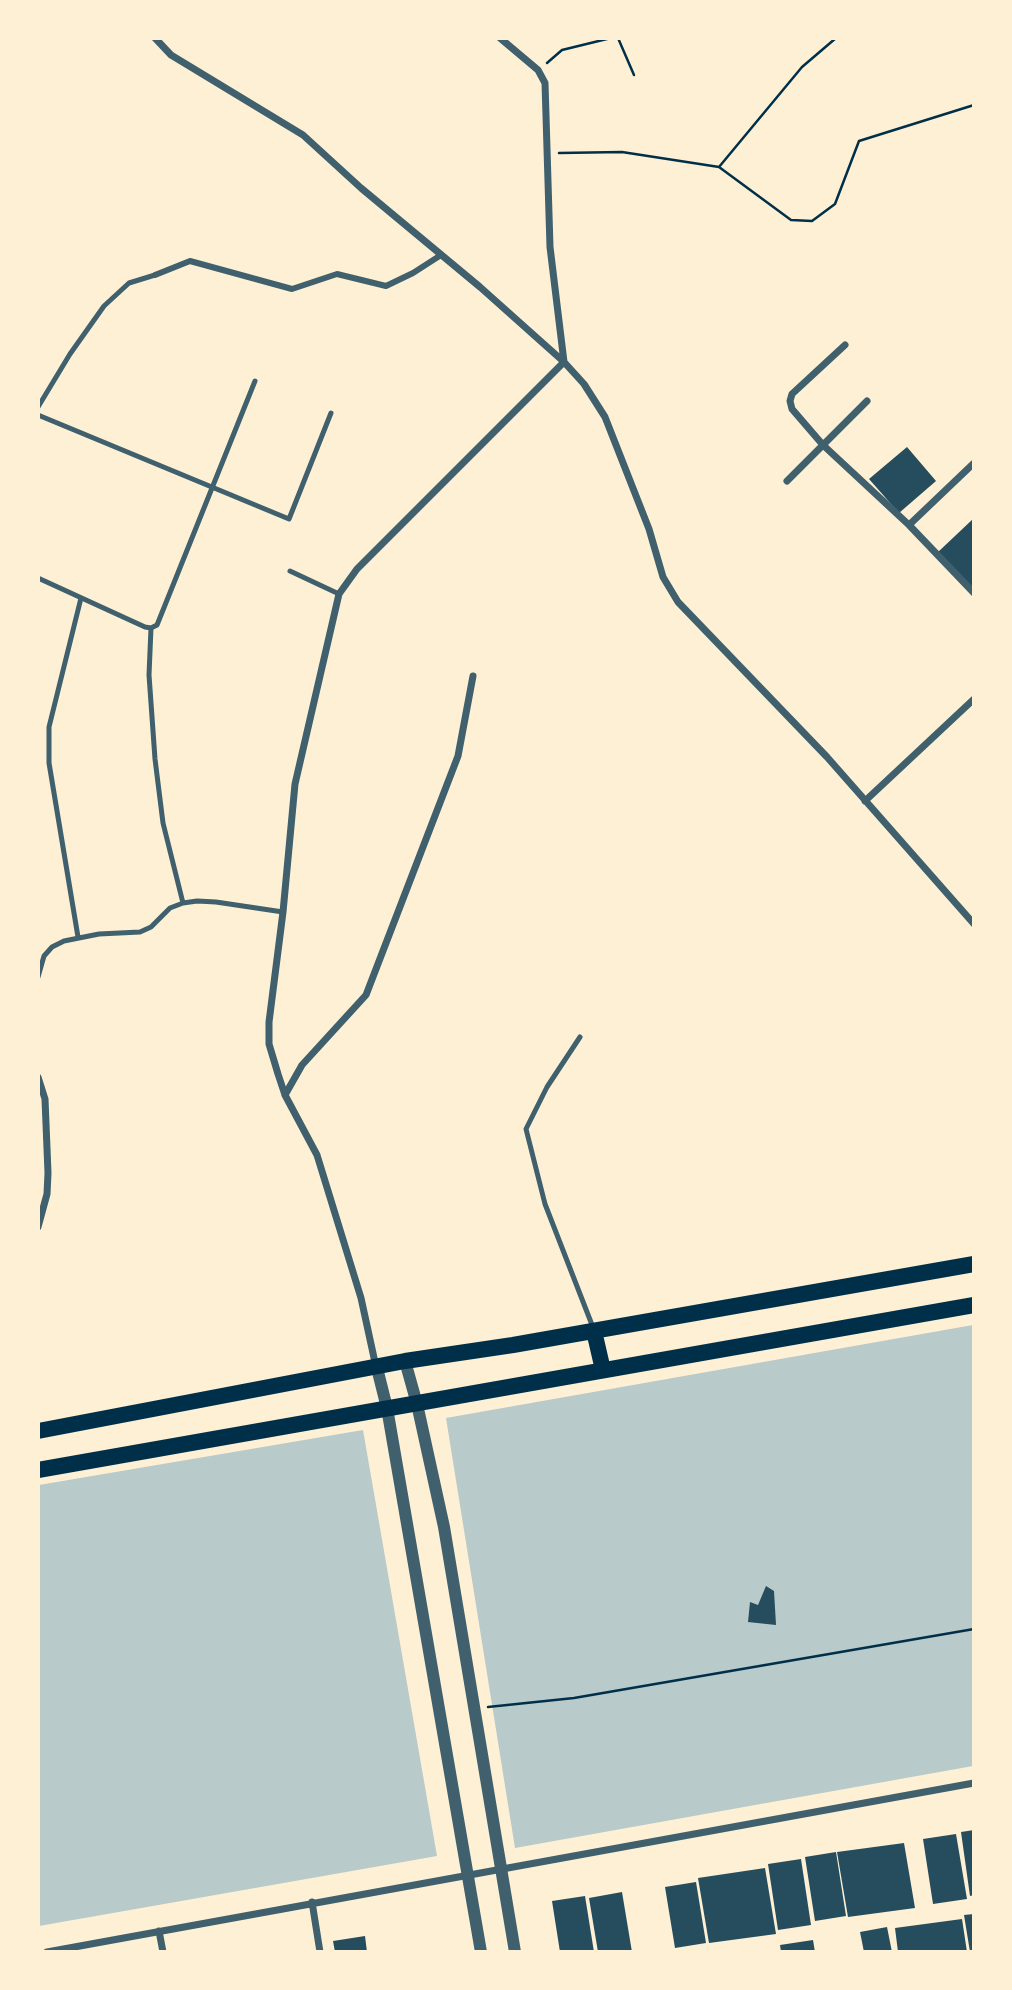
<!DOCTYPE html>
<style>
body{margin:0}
#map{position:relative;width:1012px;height:1990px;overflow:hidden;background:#fdf0d5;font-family:"Roboto Serif",serif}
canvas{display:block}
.frame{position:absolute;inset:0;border:40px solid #fdf0d5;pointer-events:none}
</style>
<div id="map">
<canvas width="1012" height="1990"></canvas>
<div class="frame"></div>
</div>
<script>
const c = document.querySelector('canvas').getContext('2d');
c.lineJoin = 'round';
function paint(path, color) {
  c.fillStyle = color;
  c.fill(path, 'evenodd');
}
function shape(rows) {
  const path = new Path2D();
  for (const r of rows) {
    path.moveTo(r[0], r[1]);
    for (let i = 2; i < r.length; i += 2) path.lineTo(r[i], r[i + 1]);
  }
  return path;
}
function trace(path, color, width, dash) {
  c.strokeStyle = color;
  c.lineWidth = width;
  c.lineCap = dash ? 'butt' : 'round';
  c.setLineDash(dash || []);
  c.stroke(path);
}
paint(shape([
 [973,1325,973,1766,515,1848,446,1418],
 [363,1430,437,1856,39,1926,39,1485]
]), '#b9caca');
paint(shape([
 [907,447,936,481,899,513,869,479],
 [974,518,974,590,937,553],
 [766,1586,774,1591,776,1625,748,1622,750,1602,758,1605],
 [974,1830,974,1895,970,1896,961,1832],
 [956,1834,967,1899,933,1904,923,1839],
 [904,1843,915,1908,848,1917,837,1852],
 [836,1852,846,1916,815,1921,805,1857],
 [801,1859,811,1925,778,1930,768,1864],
 [765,1868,776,1934,709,1943,698,1878],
 [696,1882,706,1943,675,1948,665,1887],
 [622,1892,632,1952,598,1952,589,1898],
 [585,1896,594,1952,560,1952,552,1901],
 [974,1914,974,1952,970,1952,964,1915],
 [962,1919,967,1952,898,1952,895,1928],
 [887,1927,892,1952,864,1952,860,1932],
 [365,1936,367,1952,335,1952,333,1941],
 [813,1940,815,1952,781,1952,780,1945]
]), '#264d5e');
trace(shape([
 [618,38,634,75],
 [836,38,802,67,719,167,791,220,812,221,835,204,859,141,974,105],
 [547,63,562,50,611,38],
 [559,153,622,152,719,167],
 [488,1707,574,1698,974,1629]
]), '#003049', 2.5);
trace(shape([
 [38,407,70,354,104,306,129,283,155,275],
 [38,415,289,519,331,413],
 [290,571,339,594],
 [38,578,145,627,151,628,157,625,255,381],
 [151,628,149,675,155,759,163,823,183,903],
 [78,937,49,763,49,727,81,598],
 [38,977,44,956,52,947,64,941,99,934,140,932,151,927,170,908,183,903,197,901,216,902,283,912],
 [580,1037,547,1087,526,1129,545,1204,594,1330]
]), '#3f606c', 5);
trace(shape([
 [155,275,190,261,292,289,337,274,386,286,413,273,441,255]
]), '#3f606c', 6);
trace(shape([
 [155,38,171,55,303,135,361,188,480,287,564,362,584,384,605,417,649,529,663,577,678,602,827,757,974,924],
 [845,345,792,394,790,401,792,409,823,445,909,525,974,593],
 [787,481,867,401],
 [909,525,974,463],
 [865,801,974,699],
 [38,1077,45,1099,48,1173,47,1194,38,1227],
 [285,1095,302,1065,366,995,458,756,473,676],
 [376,1367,361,1298,317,1155,285,1095,278,1074,269,1044,269,1022,283,912,295,784,339,594,357,569,564,362,550,247,545,83,538,70,500,38],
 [312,1902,320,1952],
 [159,1931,163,1952],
 [47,1952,974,1783]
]), '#3f606c', 7);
trace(shape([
 [405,1361,417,1404,444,1527,515,1952],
 [377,1368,387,1408,481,1952]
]), '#3f606c', 12);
trace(shape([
 [594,1331,603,1370],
 [38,1431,405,1361,513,1345,974,1264],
 [38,1470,974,1305]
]), '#003049', 16);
</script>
